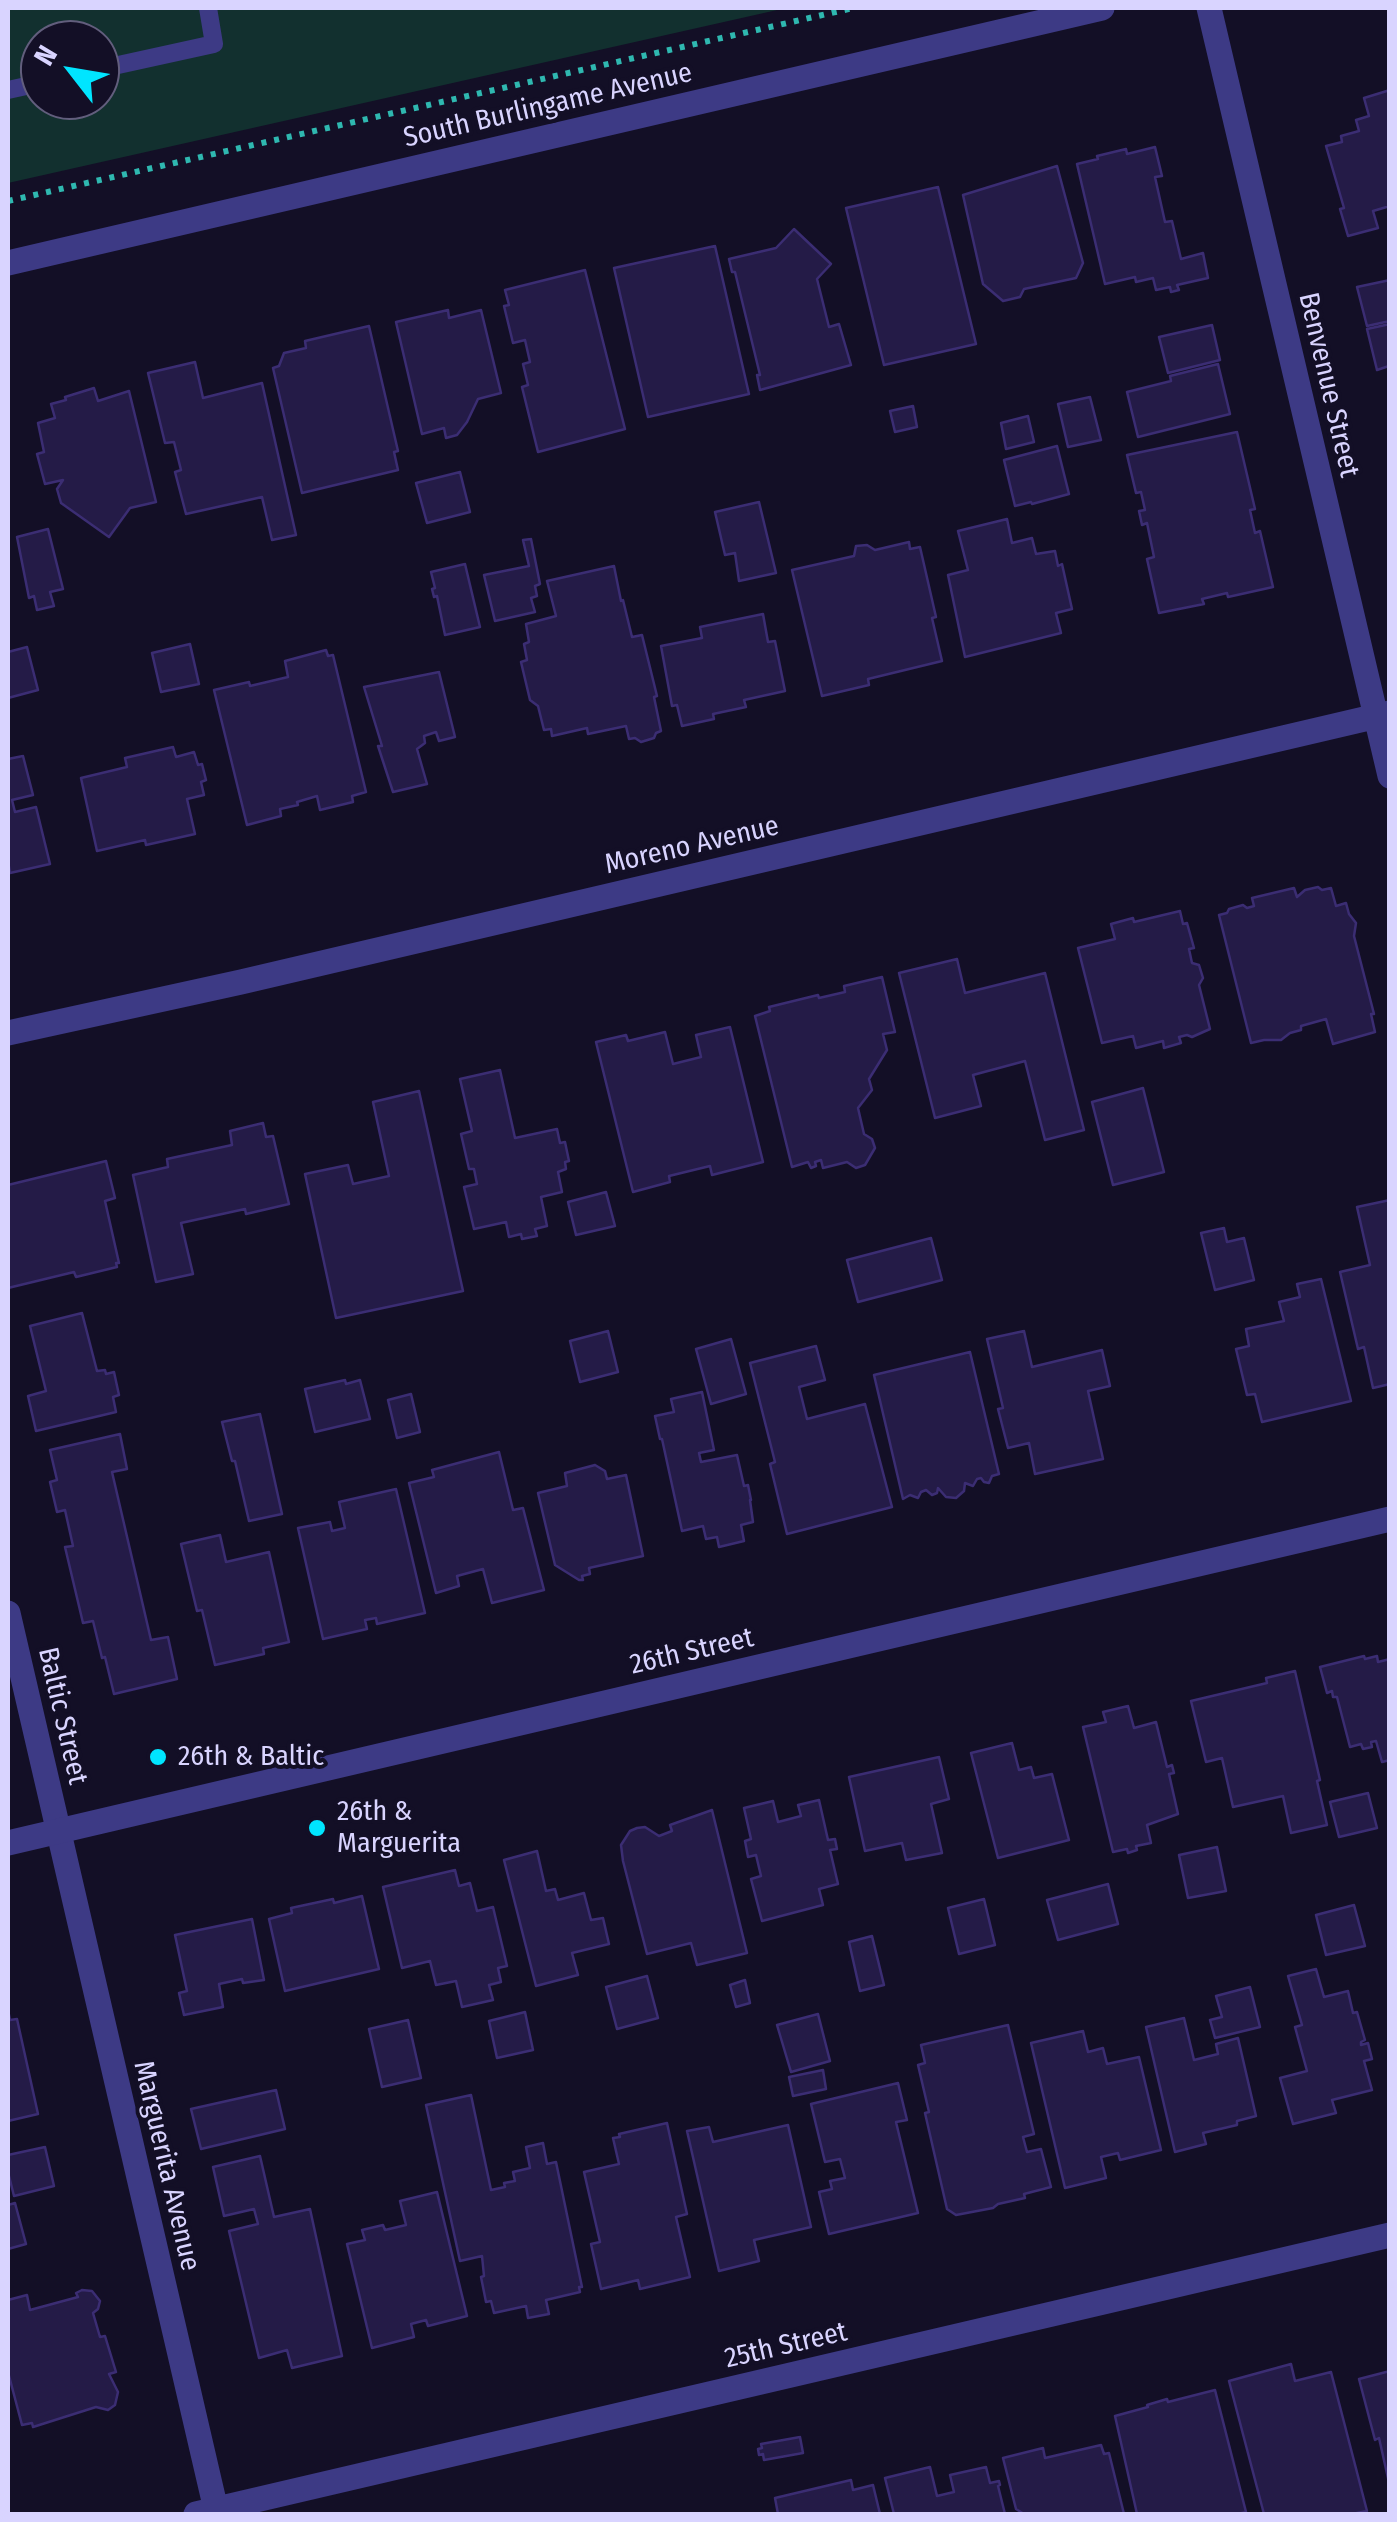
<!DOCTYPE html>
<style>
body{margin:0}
#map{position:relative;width:1397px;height:2522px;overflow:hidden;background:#130f26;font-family:"Fira Sans Condensed",sans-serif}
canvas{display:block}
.frame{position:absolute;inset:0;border:10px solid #d9d4ff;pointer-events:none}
.north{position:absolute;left:20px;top:20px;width:100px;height:100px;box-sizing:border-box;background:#130f26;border:2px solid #625e7d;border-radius:50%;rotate:301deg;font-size:28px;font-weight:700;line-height:40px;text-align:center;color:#d9d4ff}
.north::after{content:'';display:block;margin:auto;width:35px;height:45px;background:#00e5ff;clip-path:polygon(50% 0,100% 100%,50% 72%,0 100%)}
</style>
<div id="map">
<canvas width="1397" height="2522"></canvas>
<div class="frame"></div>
<div class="north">N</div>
</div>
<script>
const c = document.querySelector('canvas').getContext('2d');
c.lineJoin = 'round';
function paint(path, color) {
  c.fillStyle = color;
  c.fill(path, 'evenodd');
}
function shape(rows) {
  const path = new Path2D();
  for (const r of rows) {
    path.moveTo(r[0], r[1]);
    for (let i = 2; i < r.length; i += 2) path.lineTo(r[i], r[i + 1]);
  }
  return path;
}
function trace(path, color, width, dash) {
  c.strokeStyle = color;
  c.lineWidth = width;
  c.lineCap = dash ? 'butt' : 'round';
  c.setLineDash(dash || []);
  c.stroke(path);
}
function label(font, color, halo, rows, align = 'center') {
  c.font = font + ' "Fira Sans Condensed",sans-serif';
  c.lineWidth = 8;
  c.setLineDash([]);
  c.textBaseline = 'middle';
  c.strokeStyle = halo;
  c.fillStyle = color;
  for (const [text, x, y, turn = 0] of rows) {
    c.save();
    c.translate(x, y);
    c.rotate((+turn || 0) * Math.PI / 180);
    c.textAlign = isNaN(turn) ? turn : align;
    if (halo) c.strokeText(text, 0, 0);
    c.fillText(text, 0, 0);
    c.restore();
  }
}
paint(shape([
 [8,8,786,8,8,183],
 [40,40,100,40,100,100,40,100]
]), '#12302f');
const building = shape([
 [1390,90,1390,206,1373,211,1378,228,1348,236,1340,209,1344,208,1326,146,1342,142,1341,136,1359,131,1356,120,1369,116,1364,98,1390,90],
 [1155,147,1162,176,1155,177,1165,222,1172,221,1181,259,1203,253,1208,278,1177,285,1179,290,1171,292,1170,287,1156,290,1153,278,1136,282,1135,277,1105,284,1077,164,1098,159,1097,156,1126,149,1127,154,1155,147],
 [1057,166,1083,263,1076,278,1024,289,1020,297,1003,301,983,284,963,195,1057,166],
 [938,187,976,344,884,365,846,208,938,187],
 [794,229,831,264,817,279,829,327,839,324,851,365,760,390,757,375,760,375,735,272,732,272,729,259,776,248,794,229],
 [715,246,749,394,648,417,614,268,715,246],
 [585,270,625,429,538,452,522,387,528,385,523,364,530,362,525,340,513,343,504,306,509,305,505,290,585,270],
 [1390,280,1390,321,1367,326,1357,287,1390,280],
 [448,310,449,318,481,310,501,393,478,399,467,422,457,435,446,438,444,428,422,434,396,322,448,310],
 [1390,324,1390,369,1389,366,1377,370,1367,329,1390,324],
 [1212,325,1220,360,1168,373,1159,337,1212,325],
 [369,326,398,451,394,452,398,470,302,493,273,368,279,366,284,353,306,348,305,341,369,326],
 [195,362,203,398,262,383,296,535,272,540,262,497,186,514,175,472,181,470,174,442,165,443,148,373,195,362],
 [1218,364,1230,414,1138,437,1127,392,1171,381,1170,376,1218,364],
 [94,388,98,401,129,391,156,502,130,508,109,537,61,503,57,489,63,480,45,484,37,454,44,452,38,423,55,418,51,404,66,400,65,397,94,388],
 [1090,397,1101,440,1068,447,1058,404,1090,397],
 [913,406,917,427,895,432,890,411,913,406],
 [1028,416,1034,442,1006,449,1001,423,1028,416],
 [1237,432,1255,509,1250,510,1255,533,1260,531,1273,587,1228,597,1227,593,1202,599,1204,604,1159,613,1147,559,1154,557,1147,523,1142,525,1139,511,1145,510,1141,492,1136,493,1127,455,1237,432],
 [1057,446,1069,494,1032,504,1031,502,1015,506,1004,460,1057,446],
 [460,472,470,512,427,523,416,483,460,472],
 [759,502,776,573,739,581,735,553,725,555,715,512,759,502],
 [1007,519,1012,543,1032,538,1036,554,1055,551,1058,566,1062,564,1072,609,1056,613,1061,633,965,657,948,575,968,570,958,531,1007,519],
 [48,529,63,589,50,592,54,606,37,610,34,596,29,598,17,537,48,529],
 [531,539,540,584,535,586,537,596,531,598,535,612,495,621,484,575,529,566,523,540,531,539],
 [909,542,910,549,920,547,936,617,932,618,942,661,868,679,869,685,822,696,792,570,854,556,856,546,867,545,875,550,909,542],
 [465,564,480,627,445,635,437,596,434,597,432,589,435,588,431,572,465,564],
 [614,566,621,601,623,600,632,637,642,635,657,696,654,697,661,731,656,733,654,738,641,742,635,738,629,739,626,726,588,734,587,728,552,736,551,729,544,730,538,706,530,700,521,662,527,660,524,644,529,642,526,624,556,616,547,581,614,566],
 [763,614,768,642,775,641,785,691,744,700,746,707,713,714,714,719,682,726,677,705,672,706,661,646,702,638,700,627,763,614],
 [190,644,199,684,161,692,152,653,190,644],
 [27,647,38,690,8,698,8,652,27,647],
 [326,650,328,656,333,655,366,792,352,796,353,802,320,810,317,796,297,802,298,805,280,809,281,816,247,825,214,690,249,682,250,686,288,677,285,661,326,650],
 [439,672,455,737,439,741,436,732,424,736,425,743,417,749,427,784,393,792,378,746,382,746,364,687,439,672],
 [173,747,176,757,194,752,198,765,202,764,206,780,201,782,204,795,187,799,195,834,146,845,145,840,97,851,81,778,127,767,125,758,173,747],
 [23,756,33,795,12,800,15,812,36,807,50,864,10,873,8,861,8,759,23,756],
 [1318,887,1322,890,1331,888,1336,906,1346,903,1349,914,1356,923,1354,936,1374,1014,1371,1014,1375,1032,1333,1044,1326,1019,1301,1026,1301,1030,1290,1033,1281,1040,1264,1040,1251,1043,1219,915,1227,913,1229,909,1243,905,1247,908,1254,906,1252,898,1294,888,1297,897,1305,890,1318,887],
 [1180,911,1183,924,1187,923,1194,948,1189,949,1192,963,1199,965,1203,978,1199,985,1210,1029,1192,1037,1187,1035,1179,1037,1181,1043,1164,1048,1163,1041,1136,1048,1133,1036,1102,1043,1078,948,1115,939,1111,924,1133,918,1134,922,1180,911],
 [957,959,965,993,1045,973,1084,1130,1045,1140,1025,1061,973,1075,981,1106,935,1118,899,973,957,959],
 [882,977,895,1032,883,1034,887,1050,869,1079,872,1090,858,1108,864,1134,872,1139,875,1148,865,1165,856,1168,847,1162,823,1168,821,1160,815,1162,816,1166,811,1168,808,1162,792,1167,755,1016,770,1011,769,1007,818,995,819,998,845,992,844,986,882,977],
 [730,1027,763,1162,712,1175,710,1166,669,1176,670,1182,633,1192,596,1042,626,1035,628,1041,665,1032,673,1064,701,1057,696,1035,730,1027],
 [500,1070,515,1138,557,1129,560,1143,565,1142,569,1161,565,1162,566,1169,558,1172,562,1192,541,1197,547,1226,535,1229,537,1236,522,1239,521,1234,509,1237,506,1222,474,1229,464,1187,477,1184,474,1169,469,1169,461,1134,472,1131,460,1079,500,1070],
 [1143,1088,1164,1172,1113,1185,1092,1102,1143,1088],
 [419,1091,463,1291,336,1318,305,1174,348,1165,353,1184,389,1176,373,1102,419,1091],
 [263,1123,266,1137,273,1136,289,1204,246,1214,245,1209,181,1223,193,1274,156,1282,133,1175,168,1167,167,1159,232,1145,230,1131,263,1123],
 [106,1161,115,1198,105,1201,119,1263,116,1263,117,1267,76,1277,74,1272,8,1288,8,1185,106,1161],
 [606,1192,615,1226,576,1235,568,1202,606,1192],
 [1390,1200,1390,1384,1373,1388,1364,1347,1358,1349,1340,1272,1370,1265,1357,1207,1390,1200],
 [1224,1228,1227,1242,1244,1238,1254,1280,1215,1290,1201,1233,1224,1228],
 [931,1238,942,1280,858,1302,847,1260,931,1238],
 [1321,1279,1351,1401,1262,1422,1255,1394,1247,1395,1236,1349,1249,1346,1246,1329,1284,1321,1279,1302,1300,1297,1297,1284,1321,1279],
 [82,1313,97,1371,105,1370,106,1374,114,1372,119,1395,113,1397,116,1412,36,1431,28,1396,46,1391,30,1326,82,1313],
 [608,1331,618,1372,580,1382,570,1341,608,1331],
 [1024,1331,1032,1367,1102,1350,1110,1386,1088,1391,1103,1459,1035,1474,1029,1443,1008,1448,998,1409,1003,1408,987,1339,1024,1331],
 [731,1339,746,1394,711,1404,696,1349,731,1339],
 [816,1346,825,1380,799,1387,807,1419,865,1404,892,1507,787,1534,770,1464,775,1462,750,1363,816,1346],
 [970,1352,999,1474,992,1476,989,1483,984,1482,981,1478,977,1479,973,1486,965,1483,964,1491,956,1498,946,1497,938,1488,937,1493,932,1495,926,1490,921,1492,918,1498,910,1495,903,1499,874,1375,970,1352],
 [345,1380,346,1384,360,1380,370,1419,315,1432,305,1389,345,1380],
 [702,1392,714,1450,699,1453,701,1462,737,1455,744,1486,748,1485,751,1500,750,1500,753,1522,741,1525,744,1541,719,1547,717,1537,706,1539,703,1526,682,1531,662,1439,660,1439,655,1416,674,1412,671,1399,702,1392],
 [411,1394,420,1432,397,1438,388,1400,411,1394],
 [260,1414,282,1514,249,1521,235,1461,232,1461,222,1422,260,1414],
 [120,1434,127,1469,112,1472,151,1640,168,1637,177,1679,114,1694,105,1657,102,1658,93,1621,83,1623,65,1547,73,1546,65,1510,57,1512,50,1482,57,1480,50,1450,120,1434],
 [499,1452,513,1510,523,1508,544,1590,492,1603,483,1569,457,1576,459,1586,436,1593,409,1483,434,1477,432,1470,499,1452],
 [595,1465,605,1471,607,1479,626,1475,643,1556,589,1568,590,1574,582,1576,583,1580,579,1580,555,1565,538,1493,567,1486,565,1473,595,1465],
 [396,1489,425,1613,377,1624,376,1618,365,1620,367,1629,323,1639,298,1528,330,1522,332,1531,345,1528,339,1502,396,1489],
 [220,1535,226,1562,269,1552,289,1642,263,1648,264,1654,215,1665,202,1610,197,1611,181,1544,220,1535],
 [1364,1656,1365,1659,1377,1656,1378,1662,1390,1659,1390,1760,1382,1762,1376,1741,1371,1742,1372,1747,1363,1749,1361,1744,1350,1747,1337,1697,1333,1697,1332,1691,1327,1693,1320,1667,1364,1656],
 [1295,1671,1320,1780,1317,1781,1327,1825,1291,1833,1283,1796,1233,1807,1222,1758,1206,1762,1191,1701,1267,1683,1266,1678,1295,1671],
 [1128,1706,1134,1728,1156,1722,1167,1767,1172,1765,1174,1773,1169,1774,1178,1814,1147,1825,1151,1843,1136,1846,1137,1850,1128,1853,1127,1849,1113,1852,1083,1727,1106,1722,1103,1712,1128,1706],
 [1012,1743,1019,1770,1031,1767,1034,1778,1052,1774,1069,1840,998,1858,971,1753,1012,1743],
 [939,1757,949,1799,931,1804,942,1853,906,1860,902,1843,865,1851,849,1777,939,1757],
 [1368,1793,1377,1828,1339,1837,1330,1802,1368,1793],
 [819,1800,828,1840,835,1839,837,1849,830,1850,838,1884,819,1889,823,1905,762,1921,751,1879,761,1876,756,1855,748,1857,745,1841,751,1839,744,1808,773,1801,778,1822,801,1816,798,1805,819,1800],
 [712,1810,747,1953,697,1965,691,1943,647,1954,623,1861,621,1845,630,1831,637,1828,645,1827,659,1836,672,1831,670,1825,712,1810],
 [1217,1847,1226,1891,1188,1898,1179,1855,1217,1847],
 [537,1851,546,1891,555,1889,558,1900,584,1893,591,1920,603,1918,609,1944,572,1953,578,1975,536,1986,504,1860,537,1851],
 [455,1870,459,1886,470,1883,477,1911,493,1907,507,1966,498,1968,501,1982,489,1985,493,2000,462,2007,456,1981,436,1985,430,1961,402,1968,383,1887,455,1870],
 [1108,1884,1118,1924,1058,1940,1047,1900,1108,1884],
 [362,1896,379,1969,285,1991,269,1919,292,1913,291,1908,333,1899,334,1903,362,1896],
 [984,1899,995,1945,959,1954,948,1908,984,1899],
 [1354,1905,1365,1946,1326,1955,1316,1915,1354,1905],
 [252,1919,264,1980,243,1983,242,1979,219,1984,223,2007,184,2015,179,1993,187,1991,175,1935,252,1919],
 [872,1936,884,1985,860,1991,849,1942,872,1936],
 [1316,1969,1324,1997,1348,1991,1353,2013,1357,2012,1365,2040,1361,2042,1361,2045,1368,2043,1372,2059,1364,2061,1372,2090,1332,2100,1336,2113,1293,2124,1280,2078,1307,2071,1295,2027,1302,2025,1288,1976,1316,1969],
 [647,1976,658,2018,617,2029,606,1987,647,1976],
 [745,1980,750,2003,736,2007,730,1985,745,1980],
 [1250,1987,1260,2027,1215,2038,1210,2020,1222,2017,1216,1996,1250,1987],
 [8,2010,10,2020,17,2019,38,2114,8,2121,8,2010],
 [525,2012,533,2050,497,2058,489,2021,525,2012],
 [818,2014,830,2061,791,2072,777,2025,818,2014],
 [1184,2018,1194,2060,1218,2054,1216,2044,1238,2038,1256,2116,1237,2121,1237,2125,1203,2133,1206,2144,1175,2152,1146,2027,1184,2018],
 [408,2020,421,2078,382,2087,369,2029,408,2020],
 [1008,2025,1034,2134,1023,2137,1027,2152,1041,2149,1051,2187,1024,2194,1025,2198,998,2204,993,2208,956,2215,947,2209,925,2113,929,2112,918,2065,925,2063,921,2045,1008,2025],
 [1083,2031,1088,2052,1103,2048,1107,2064,1139,2057,1161,2150,1120,2160,1118,2153,1101,2157,1106,2178,1065,2188,1031,2043,1083,2031],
 [823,2070,826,2089,793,2096,789,2077,823,2070],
 [898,2083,907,2120,896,2122,918,2213,829,2234,819,2192,832,2189,830,2181,845,2178,840,2159,825,2162,811,2104,898,2083],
 [276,2090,285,2129,201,2149,191,2109,276,2090],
 [471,2095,491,2190,505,2187,504,2183,515,2181,513,2172,530,2168,526,2147,543,2143,547,2164,556,2162,582,2287,579,2287,580,2292,546,2300,549,2314,528,2318,526,2306,494,2313,491,2301,486,2302,481,2277,484,2276,482,2256,460,2261,426,2105,471,2095],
 [667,2123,687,2214,676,2217,690,2277,640,2289,638,2280,601,2289,591,2244,600,2242,584,2172,619,2164,613,2138,620,2137,619,2134,667,2123],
 [788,2125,811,2227,754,2240,759,2261,719,2271,687,2131,709,2127,713,2142,788,2125],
 [45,2147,54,2186,14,2196,8,2172,8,2155,45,2147],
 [260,2156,274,2217,310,2209,342,2356,292,2368,287,2350,259,2358,229,2231,258,2224,254,2209,224,2216,213,2167,260,2156],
 [437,2192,467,2316,428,2326,426,2320,411,2324,414,2337,372,2348,347,2244,365,2240,362,2230,383,2225,385,2230,406,2225,400,2201,437,2192],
 [15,2203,26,2244,8,2249,8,2205,15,2203],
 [82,2290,92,2291,100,2301,98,2309,93,2313,100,2337,105,2336,116,2372,109,2374,118,2392,115,2405,108,2410,96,2407,33,2427,32,2423,22,2425,8,2372,8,2300,27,2295,30,2310,78,2297,76,2293,82,2290],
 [1291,2364,1295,2381,1331,2372,1367,2511,1352,2514,1264,2514,1229,2381,1291,2364],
 [1390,2371,1390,2487,1379,2438,1375,2440,1359,2379,1390,2371],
 [1215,2390,1246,2512,1238,2514,1137,2514,1115,2416,1148,2407,1147,2405,1167,2399,1168,2402,1215,2390],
 [800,2437,803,2453,764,2460,763,2454,759,2455,758,2449,762,2448,761,2444,800,2437],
 [1101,2445,1104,2454,1109,2453,1124,2514,1024,2514,1016,2509,1003,2458,1043,2448,1045,2458,1101,2445],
 [930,2467,937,2496,954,2492,950,2475,986,2467,990,2483,999,2481,1000,2485,998,2486,1005,2514,894,2514,885,2478,930,2467],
 [851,2480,853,2490,873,2485,880,2514,778,2514,775,2498,851,2480]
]);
paint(building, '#241b47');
trace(building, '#3b2d73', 2.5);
trace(shape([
 [8,201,853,8]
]), '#2fb8b0', 6, [5, 8]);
trace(shape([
 [100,69,214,44,208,8],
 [8,90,40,83]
]), '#3d3a85', 18);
trace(shape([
 [1209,8,1390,776],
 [8,263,1102,8],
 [8,1033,241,982,1390,713],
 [8,1613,217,2514],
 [196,2514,1390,2235]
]), '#3d3a85', 25);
trace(shape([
 [8,1843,1390,1519]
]), '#3d3a85', 25);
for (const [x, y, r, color] of [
 [158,1757,10,"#00e5ff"],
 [317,1828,10,"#00e5ff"]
]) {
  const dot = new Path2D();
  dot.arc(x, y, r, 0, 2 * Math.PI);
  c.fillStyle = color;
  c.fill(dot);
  trace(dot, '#130f26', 4);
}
label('28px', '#d9d4ff', '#130f26', [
 ["South Burlingame Avenue",548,106,-13],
 ["Benvenue Street",1328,385,77],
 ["Moreno Avenue",692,846,-13],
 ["26th Street",692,1652,-13],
 ["Baltic Street",62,1716,77],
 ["Marguerita Avenue",166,2166,77],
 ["25th Street",786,2346,-13]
]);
label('28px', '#d9d4ff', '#130f26', [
 ["26th & Baltic",178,1757],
 ["26th &",337,1812],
 ["Marguerita",337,1844]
], 'left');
</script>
